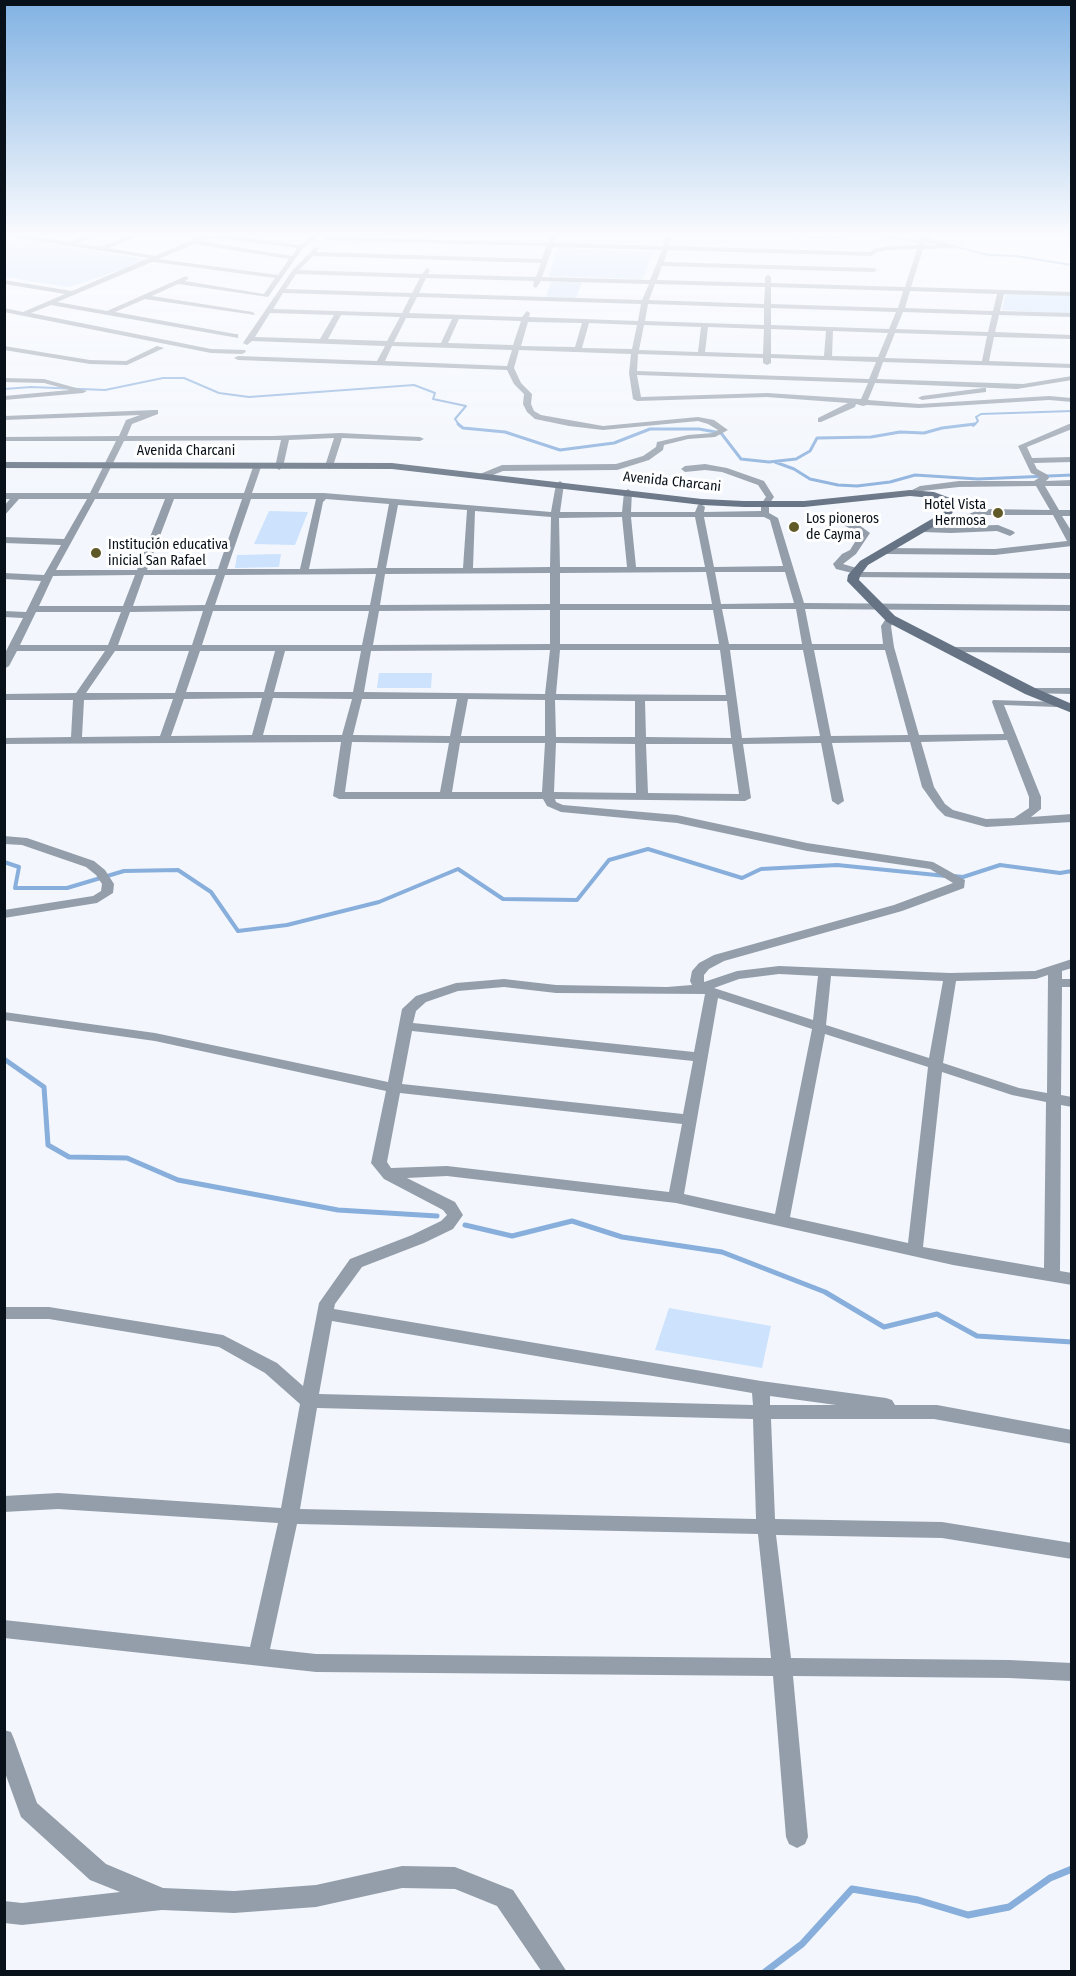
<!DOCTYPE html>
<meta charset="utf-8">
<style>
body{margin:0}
#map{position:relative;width:1076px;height:1976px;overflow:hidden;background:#f3f7fd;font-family:"Fira Sans Condensed",sans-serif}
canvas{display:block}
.frame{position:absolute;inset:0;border:6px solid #081019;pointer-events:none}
</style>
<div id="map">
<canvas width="1076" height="1976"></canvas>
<div class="frame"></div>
</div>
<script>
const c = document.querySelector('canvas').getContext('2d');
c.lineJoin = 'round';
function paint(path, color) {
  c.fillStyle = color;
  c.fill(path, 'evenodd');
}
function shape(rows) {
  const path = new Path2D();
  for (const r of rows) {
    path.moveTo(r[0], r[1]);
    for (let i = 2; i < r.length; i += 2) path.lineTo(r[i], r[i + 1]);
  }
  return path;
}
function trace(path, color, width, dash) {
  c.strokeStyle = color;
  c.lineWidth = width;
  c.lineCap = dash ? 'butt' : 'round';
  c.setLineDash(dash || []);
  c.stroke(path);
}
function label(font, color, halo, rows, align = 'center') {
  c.font = font + ' "Fira Sans Condensed",sans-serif';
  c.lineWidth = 6;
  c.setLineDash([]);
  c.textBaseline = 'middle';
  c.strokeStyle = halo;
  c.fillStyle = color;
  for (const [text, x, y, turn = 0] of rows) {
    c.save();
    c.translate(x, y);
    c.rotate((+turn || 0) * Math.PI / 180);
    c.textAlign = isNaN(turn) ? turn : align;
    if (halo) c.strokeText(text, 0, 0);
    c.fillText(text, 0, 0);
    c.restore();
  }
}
paint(shape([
 [21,240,151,260,69,287,5,277,4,246],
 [558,248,654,252,642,279,548,276],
 [551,282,582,282,576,298,546,297],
 [1006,293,1071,296,1071,314,1002,310],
 [269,511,308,512,295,545,254,544],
 [281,554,279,567,235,568,237,555],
 [379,673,432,673,431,688,377,688],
 [669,1308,771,1326,762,1368,655,1350]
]), '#cce2fd');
trace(shape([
 [859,233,940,244],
 [948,245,989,255,1016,256,1072,265],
 [4,389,31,387,105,390,163,378,184,378,219,393,249,397,414,385,435,393,433,399,466,406,455,419,460,426],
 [973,426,978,421,976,417,981,414,1072,411]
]), '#88aedc', 2);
trace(shape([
 [458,424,463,428,505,432,560,450,614,443,650,429,699,429,721,433,741,459,769,462,796,459,810,451,817,438,871,437,900,432,924,433,942,428,975,424],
 [775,462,794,469,810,479,838,485,857,486,890,482,915,475,978,479,1072,475]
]), '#88aedc', 3);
trace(shape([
 [4,862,19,867,15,888,67,888,124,871,178,870,211,892,238,931,287,925,379,902,458,869,503,899,577,900,609,860,648,849,742,878,761,869,837,865,946,876],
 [954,876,963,877,1000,865,1060,873,1072,871]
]), '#88aedc', 4);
trace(shape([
 [4,1059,44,1087,48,1145,69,1157,127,1158,178,1180,338,1210,437,1216],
 [465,1225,512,1236,572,1221,622,1237,722,1252,825,1292,884,1327,937,1314,977,1336,1072,1342]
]), '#88aedc', 5);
trace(shape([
 [765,1972,802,1944,852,1889,918,1900,968,1915,1009,1907,1050,1878,1072,1869]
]), '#88aedc', 7);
paint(shape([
 [4,233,69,242,93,233,102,233,77,243,100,247,137,233,146,233,108,248,155,256,208,233,300,245,317,233,324,233,303,248,268,297,178,284,152,296,253,312,255,315,145,299,115,312,235,334,238,334,238,338,51,305,31,313,211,349,245,350,246,352,242,354,211,353,4,312,4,308,23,312,65,294,4,284,4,280,72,291,149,258,4,236,4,233],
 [211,237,297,248,292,256,200,241,211,237],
 [194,244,289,259,278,275,159,259,194,244],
 [152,262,154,262,275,278,264,294,185,281,189,278,186,276,107,311,57,302,152,262],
 [551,233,557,233,554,243,663,246,665,233,843,235,845,238,671,235,669,246,870,252,873,249,888,246,918,245,920,239,923,237,955,245,953,248,923,249,911,287,1072,292,1072,296,1004,294,1000,311,1072,313,1072,317,999,315,995,332,1072,335,1072,339,994,337,989,361,1072,364,1072,368,883,362,877,379,1023,384,1072,376,1072,380,1017,389,875,383,868,400,919,404,1049,396,1072,398,1072,402,1049,400,919,408,867,405,863,406,856,404,855,407,821,422,818,422,818,418,848,403,767,397,637,401,633,399,629,373,631,354,519,350,514,368,521,383,532,394,531,404,534,411,541,415,603,426,698,417,714,420,728,430,715,437,688,439,664,445,663,450,649,460,617,470,503,471,483,479,479,476,480,474,502,465,616,464,643,456,656,447,657,442,688,435,713,433,718,430,708,424,698,421,603,430,569,426,535,419,527,412,523,404,524,394,514,384,507,370,238,360,234,358,238,356,377,361,385,346,252,341,247,345,243,343,292,271,315,247,320,248,316,252,542,259,546,246,326,240,324,237,548,243,551,233],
 [926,241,939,245,925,245,926,241],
 [553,247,662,250,650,280,542,277,553,247],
 [917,249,905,287,771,283,771,277,768,275,765,277,765,283,657,280,662,266,874,272,877,270,874,268,664,262,668,250,872,256,877,252,888,250,917,249],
 [313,256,541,263,536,277,428,274,430,270,427,268,422,274,299,270,313,256],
 [296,274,420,278,412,293,286,289,296,274],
 [426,278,534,281,533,286,536,288,541,281,649,284,642,300,419,293,426,278],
 [655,284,765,287,764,304,649,300,655,284],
 [771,287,903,291,898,308,771,304,771,287],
 [910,291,997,294,993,311,905,308,910,291],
 [283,293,410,297,402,313,273,309,283,293],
 [417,297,641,304,638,321,529,317,530,313,527,311,522,317,409,313,417,297],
 [648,304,764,308,764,325,645,321,648,304],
 [771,308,896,312,889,329,771,325,771,308],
 [903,312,992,315,988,332,896,329,903,312],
 [270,313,334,315,320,339,255,337,270,313],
 [341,315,400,317,387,341,328,339,341,315],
 [406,318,452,319,441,343,394,342,406,318],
 [459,319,521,321,513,345,448,343,459,319],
 [528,322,582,323,575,347,521,346,528,322],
 [589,323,637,325,632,349,582,348,589,323],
 [644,325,701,327,698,352,639,350,644,325],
 [708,327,764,329,763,354,705,352,708,327],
 [771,329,826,331,824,356,771,354,771,329],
 [833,331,888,333,878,357,832,356,833,331],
 [895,333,987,336,982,361,885,358,895,333],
 [392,346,512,350,507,366,385,361,392,346],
 [638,354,763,358,763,363,767,365,771,363,771,358,876,362,869,379,637,371,638,354],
 [637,375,868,383,861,399,767,393,641,397,637,375],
 [1058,233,1072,233,1072,236,1061,235,1058,233],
 [4,346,90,360,126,361,157,346,164,348,127,365,90,364,4,350,4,346],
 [4,378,44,379,87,391,83,393,4,400,4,396,70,390,44,383,4,382,4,378],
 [983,388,986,388,986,392,922,400,918,398,922,396,983,388],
 [155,410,158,410,158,414,132,424,127,436,273,436,340,433,420,437,424,439,420,441,342,438,333,466,329,469,325,466,334,438,289,440,283,467,279,470,275,467,281,440,124,441,98,493,244,493,253,467,257,464,261,467,252,493,324,493,551,512,556,484,560,481,564,484,560,512,622,512,624,492,628,489,632,492,631,512,695,512,698,505,701,504,705,507,704,512,761,511,761,504,766,497,758,485,722,472,705,470,685,472,681,469,685,466,705,464,727,468,764,481,774,497,769,504,769,513,778,518,804,603,1072,605,1072,611,805,609,812,644,883,644,881,626,887,617,895,617,896,619,891,626,894,647,919,735,1004,734,992,702,993,700,1060,702,1060,706,1056,707,1004,705,1041,797,1041,809,1031,817,1072,814,1072,822,986,827,945,816,937,808,922,787,910,742,832,743,844,801,838,805,832,801,821,743,743,744,751,798,745,801,555,799,556,802,563,805,677,815,807,843,933,862,965,880,964,888,902,911,724,961,709,969,704,975,704,982,737,971,779,966,950,973,1035,971,1072,959,1072,968,1062,971,1062,979,1072,979,1072,987,1062,987,1061,1095,1072,1097,1072,1107,1061,1105,1060,1271,1072,1273,1072,1285,953,1265,676,1203,447,1176,407,1178,455,1202,463,1215,453,1229,424,1243,362,1267,335,1304,334,1309,761,1381,886,1398,892,1400,895,1405,937,1405,1072,1430,1072,1444,934,1419,771,1419,775,1519,942,1522,1072,1543,1072,1559,942,1538,776,1535,791,1658,1009,1660,1072,1663,1072,1681,1009,1678,793,1676,808,1837,805,1844,797,1848,789,1844,786,1837,773,1676,316,1672,4,1638,4,1620,250,1647,278,1523,58,1509,4,1512,4,1496,58,1493,281,1508,300,1404,265,1373,219,1347,49,1319,4,1319,4,1307,49,1307,223,1335,277,1363,303,1386,319,1303,350,1259,412,1235,441,1221,447,1215,443,1210,384,1179,371,1163,386,1091,155,1041,4,1020,4,1012,155,1033,388,1082,402,1009,416,996,456,983,504,979,556,985,667,987,692,985,690,981,692,971,699,963,714,955,894,905,953,883,930,869,807,851,677,823,561,812,547,806,543,799,339,799,333,796,341,742,4,744,4,738,71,737,73,700,4,700,4,694,76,693,105,651,17,651,9,666,4,669,4,655,23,618,4,617,4,611,26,612,41,581,4,579,4,573,44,575,61,545,4,543,4,537,64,539,87,499,19,499,4,516,4,506,10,499,4,499,4,493,90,493,116,441,4,441,4,437,119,436,126,420,140,415,4,420,4,416,155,410],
 [95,499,165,499,137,570,56,570,95,499],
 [174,499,242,499,218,569,147,570,174,499],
 [251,499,316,499,300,569,227,569,251,499],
 [326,499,389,504,377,568,309,569,323,502,326,499],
 [398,505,467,510,463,568,386,568,398,505],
 [475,511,551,517,550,567,473,568,475,511],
 [622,517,627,567,560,567,559,518,622,517],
 [631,517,695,517,705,567,636,567,631,517],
 [704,517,764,517,770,520,783,566,714,567,704,517],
 [706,572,712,604,560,604,560,573,706,572],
 [715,572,785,572,794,603,721,604,715,572],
 [550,573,550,604,380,605,385,574,550,573],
 [376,574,370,605,215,605,225,575,376,574],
 [135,575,123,606,39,606,53,576,135,575],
 [144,575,216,575,205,605,133,606,144,575],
 [722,609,796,609,802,644,729,644,722,609],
 [550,610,550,644,373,645,379,611,550,610],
 [560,610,713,610,719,644,560,644,560,610],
 [203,611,192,645,118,645,130,612,203,611],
 [213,611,369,611,362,645,202,645,213,611],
 [36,612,121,612,108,645,20,645,36,612],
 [550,650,545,694,364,692,371,651,550,650],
 [560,650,720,650,726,695,556,694,560,650],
 [730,650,803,650,820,736,742,738,730,650],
 [814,650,885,650,908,735,831,736,814,650],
 [115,651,189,651,175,693,86,693,115,651],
 [200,651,275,651,264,692,186,692,200,651],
 [285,651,361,651,353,692,274,692,285,651],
 [262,698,252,735,171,736,184,699,262,698],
 [273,698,352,699,342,735,263,735,273,698],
 [173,699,160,736,82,737,84,700,173,699],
 [362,699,457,699,450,736,353,735,362,699],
 [468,699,545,700,545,736,461,736,468,699],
 [555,700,635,701,635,737,556,737,555,700],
 [645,701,727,701,731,738,646,737,645,701],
 [1007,740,1029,797,1029,808,1014,818,986,819,953,810,945,804,934,787,921,742,1007,740],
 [352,742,449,743,440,792,345,792,352,742],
 [460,743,545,743,542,792,452,792,460,743],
 [556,743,635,744,636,793,554,792,556,743],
 [646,744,732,744,739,794,648,793,646,744],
 [779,974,818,976,813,1020,714,988,739,979,779,974],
 [1048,975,1047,1093,1019,1088,943,1063,956,981,1036,979,1048,975],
 [831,976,943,981,929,1058,826,1025,831,976],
 [504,987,556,993,705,994,694,1052,413,1023,416,1011,426,1002,458,991,504,987],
 [718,998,812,1029,775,1214,684,1194,718,998],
 [412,1031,693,1061,683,1114,402,1084,412,1031],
 [825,1034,928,1067,908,1243,790,1217,825,1034],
 [942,1072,1012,1095,1046,1102,1044,1268,923,1247,942,1072],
 [400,1093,682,1124,669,1192,447,1166,391,1168,387,1162,400,1093],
 [332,1321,752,1393,753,1405,319,1394,332,1321],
 [770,1396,836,1405,770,1405,770,1396],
 [317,1408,753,1419,756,1519,300,1509,317,1408],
 [297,1524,758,1534,771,1658,316,1654,270,1649,297,1524],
 [1069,424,1072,424,1072,429,1027,447,1032,458,1072,457,1072,462,1034,463,1037,469,1048,475,1049,478,1046,481,1072,480,1072,486,1045,486,1059,510,1072,510,1072,516,1062,516,1072,532,1072,546,995,555,885,554,880,551,885,548,995,549,1067,541,1053,515,982,515,962,526,998,525,1013,531,1015,533,1010,536,997,531,951,533,923,532,918,529,923,526,951,526,964,516,981,509,1050,510,1036,486,959,487,922,491,910,496,906,493,920,486,959,481,1034,481,1040,477,1031,473,1018,446,1069,424],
 [839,514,855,522,870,533,856,554,843,564,860,569,861,572,1072,573,1072,579,851,577,849,575,852,573,836,569,833,564,842,554,850,550,860,534,838,522,835,517,839,514],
 [948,647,1072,647,1072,653,944,652,944,648,948,647],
 [1030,688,1072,688,1072,694,1026,693,1025,691,1030,688],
 [4,836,27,838,94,861,105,870,114,884,113,893,97,903,4,918,4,910,93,896,101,891,102,884,96,875,86,867,22,845,4,844,4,836],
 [4,1730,11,1732,14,1739,37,1803,106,1864,163,1888,234,1891,316,1885,402,1866,455,1867,513,1890,567,1972,542,1972,497,1906,455,1889,402,1888,316,1907,234,1913,162,1910,22,1925,4,1923,4,1901,22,1903,120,1892,90,1880,21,1817,4,1770,4,1730]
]), '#949eaa');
paint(shape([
 [4,462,392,463,702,499,744,501,804,501,910,490,934,492,950,498,954,504,955,508,950,517,868,565,860,576,859,580,895,616,1035,688,1072,704,1072,713,1025,694,887,622,847,581,848,575,860,561,942,513,944,504,932,498,910,496,804,507,744,507,702,505,392,469,4,468,4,462]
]), '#667384');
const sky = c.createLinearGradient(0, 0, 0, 510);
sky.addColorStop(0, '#81b2e3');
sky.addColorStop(0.46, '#fafbfe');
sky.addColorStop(1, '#fafbfe00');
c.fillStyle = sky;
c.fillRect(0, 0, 1076, 510);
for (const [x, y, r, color] of [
 [998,513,6,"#5f5a26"],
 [794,527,6,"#5f5a26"],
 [96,553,6,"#5f5a26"]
]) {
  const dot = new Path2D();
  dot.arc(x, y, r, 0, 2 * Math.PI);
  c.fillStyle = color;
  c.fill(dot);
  trace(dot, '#fff', 2);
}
label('14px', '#081019', '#fff', [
 ["Avenida Charcani",186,451],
 ["Avenida Charcani",672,482,6]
]);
label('14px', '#081019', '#fff', [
 ["Hotel Vista",986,505,"right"],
 ["Hermosa",986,521,"right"],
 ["Los pioneros",806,519],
 ["de Cayma",806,535],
 ["Institución educativa",108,545],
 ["inicial San Rafael",108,561]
], 'left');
</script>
